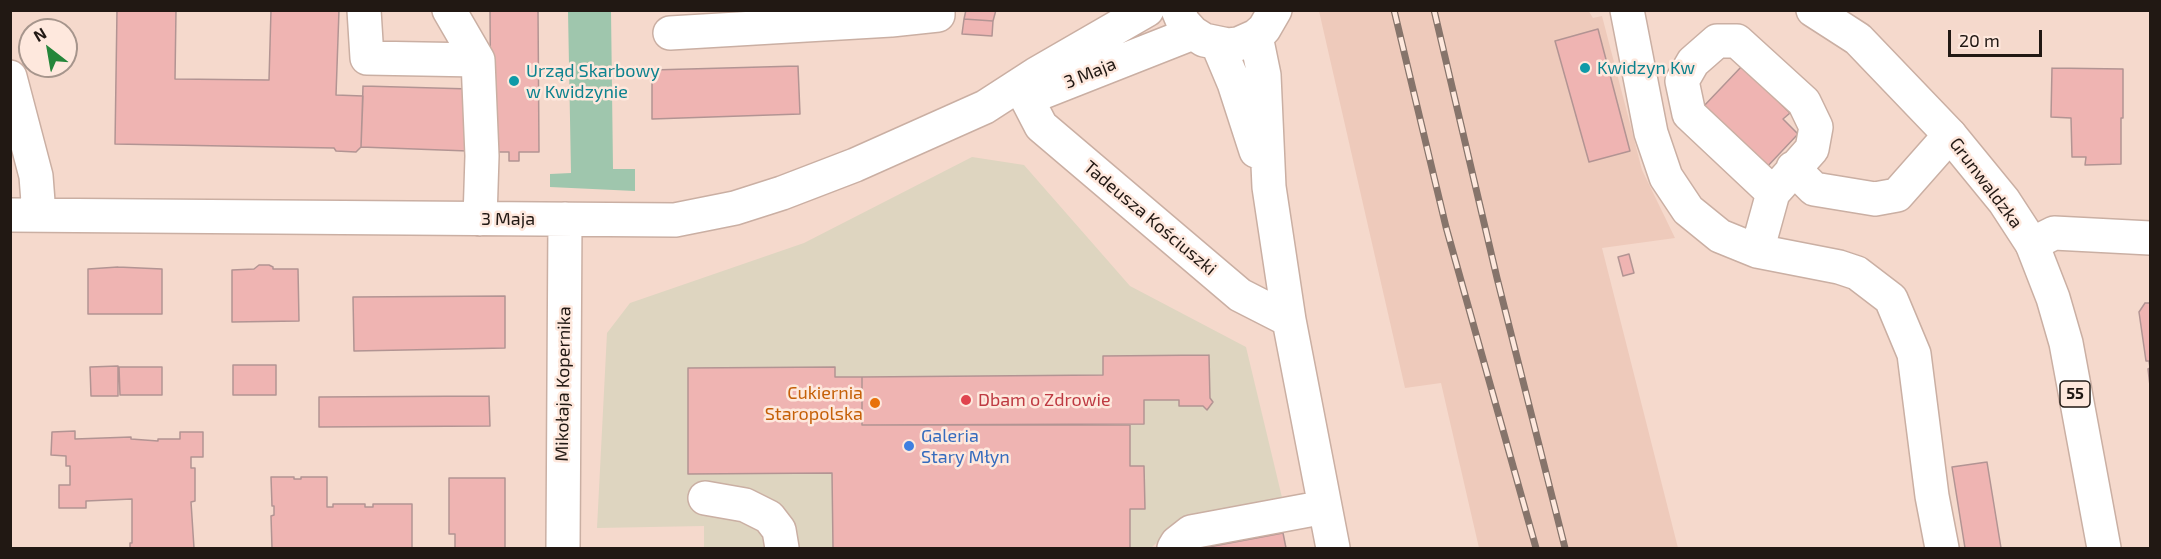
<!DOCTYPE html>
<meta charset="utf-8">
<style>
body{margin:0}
#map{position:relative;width:2161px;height:559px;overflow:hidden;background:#f5d9cc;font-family:"Exo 2",sans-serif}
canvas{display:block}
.frame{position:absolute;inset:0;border:12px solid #211813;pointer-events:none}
.north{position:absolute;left:18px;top:18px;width:60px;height:60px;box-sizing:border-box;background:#fee8dd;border:2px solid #a6958c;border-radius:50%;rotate:329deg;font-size:16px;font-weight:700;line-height:24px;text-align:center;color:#211813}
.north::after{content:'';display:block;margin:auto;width:21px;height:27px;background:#25863a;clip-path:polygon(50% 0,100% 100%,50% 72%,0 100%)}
.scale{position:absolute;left:1948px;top:30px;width:94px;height:27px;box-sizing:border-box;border:3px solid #211813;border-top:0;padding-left:8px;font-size:18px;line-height:21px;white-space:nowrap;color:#211813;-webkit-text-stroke:4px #fee8dd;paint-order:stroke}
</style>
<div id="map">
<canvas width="2161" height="559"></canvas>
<div class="frame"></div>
<div class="north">N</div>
<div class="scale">20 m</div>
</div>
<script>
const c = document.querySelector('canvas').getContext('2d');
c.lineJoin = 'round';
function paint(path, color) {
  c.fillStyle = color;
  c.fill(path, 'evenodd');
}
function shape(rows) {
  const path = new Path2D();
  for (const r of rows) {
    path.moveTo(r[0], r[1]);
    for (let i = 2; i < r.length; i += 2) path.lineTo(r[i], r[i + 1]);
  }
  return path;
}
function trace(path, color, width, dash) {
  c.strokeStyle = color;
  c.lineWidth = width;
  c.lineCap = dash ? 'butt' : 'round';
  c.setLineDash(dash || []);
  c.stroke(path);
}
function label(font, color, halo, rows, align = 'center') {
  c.font = font + ' "Exo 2",sans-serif';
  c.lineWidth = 5;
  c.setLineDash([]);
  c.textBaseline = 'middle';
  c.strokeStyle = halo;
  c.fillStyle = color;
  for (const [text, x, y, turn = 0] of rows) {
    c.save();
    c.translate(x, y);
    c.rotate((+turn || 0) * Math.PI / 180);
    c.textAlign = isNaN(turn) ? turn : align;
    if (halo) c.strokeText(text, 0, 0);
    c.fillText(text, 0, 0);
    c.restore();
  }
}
paint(shape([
 [972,157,1024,165,1130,286,1246,347,1285,510,1169,531,1151,548,704,548,704,526,597,528,607,333,630,303,804,243]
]), '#ded5c0');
paint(shape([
 [1588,10,1593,18,1602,16,1642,170,1675,238,1602,248,1678,548,1479,548,1441,383,1405,388,1319,11]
]), '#eecabb');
paint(shape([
 [568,11,611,11,613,169,635,169,635,191,550,187,550,174,571,173]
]), '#9fc6ad');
const building = shape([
 [117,10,176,10,175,79,269,80,271,10,339,10,336,95,363,96,361,147,356,152,336,151,334,148,115,144,117,10],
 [490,10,538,10,539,152,519,152,519,161,509,161,509,152,491,152,490,10],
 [966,10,996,10,993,21,964,19,966,10],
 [964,19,993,21,992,36,962,34,964,19],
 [1598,29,1630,151,1589,162,1555,41,1598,29],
 [798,66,800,114,652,119,652,70,798,66],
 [1742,66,1790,113,1783,119,1798,134,1765,169,1702,108,1742,66],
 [2052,68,2123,69,2123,118,2121,118,2121,164,2085,165,2086,157,2072,157,2071,118,2051,117,2052,68],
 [363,86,471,89,468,151,361,147,363,86],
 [1629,254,1634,273,1623,276,1618,257,1629,254],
 [259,265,269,265,273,267,273,269,298,269,299,321,232,322,232,270,254,269,259,265],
 [118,267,162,269,162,314,88,314,88,269,118,267],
 [505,296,505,348,354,351,353,297,505,296],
 [2145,303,2150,303,2150,386,2148,369,2150,368,2149,361,2146,361,2139,312,2145,303],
 [1209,355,1210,398,1213,402,1207,410,1203,406,1179,406,1179,400,1144,400,1144,424,862,425,862,377,1103,375,1103,356,1209,355],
 [233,365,276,365,276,395,233,395,233,365],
 [118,366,118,396,91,396,90,367,118,366],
 [119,367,162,367,162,395,120,395,119,367],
 [835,367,835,377,862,377,862,425,1130,425,1130,466,1144,466,1145,509,1130,509,1130,548,833,548,832,473,688,474,688,368,835,367],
 [489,396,490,426,319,427,319,397,489,396],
 [75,431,75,439,131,437,131,439,158,441,158,439,180,439,180,432,203,432,203,457,191,457,191,468,195,468,195,501,191,502,194,548,130,548,130,543,132,543,132,499,86,501,86,508,59,508,59,485,70,485,70,466,66,466,66,456,51,455,52,432,75,431],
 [1987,462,2001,548,1965,548,1952,467,1987,462],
 [271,477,294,477,294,479,301,479,301,477,327,477,327,507,333,507,333,504,365,504,365,507,373,507,373,504,412,504,412,548,272,548,271,516,274,515,274,506,272,506,271,477],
 [449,478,505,478,505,548,455,548,455,534,449,534,449,478],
 [1283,533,1286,548,1203,548,1283,533]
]);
paint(building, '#efb4b2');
trace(building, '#b29493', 1.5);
const minor = shape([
 [364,10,367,58,478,60],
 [449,10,478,60,482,156,480,219],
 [1178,10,1183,22,1193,33,1204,40,1228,45,1238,44,1256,36,1264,29,1275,10],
 [1627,10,1651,133,1666,177,1688,210,1720,236,1757,251,1839,267,1857,273,1891,299,1914,354,1932,496,1942,548],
 [670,33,891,20,938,15,938,10],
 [1256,36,1264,75,1269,187,1289,320,1333,548],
 [1218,45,1234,83,1256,151],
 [10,77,36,176,39,215],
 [1028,98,1193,33],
 [1027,99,1041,126,1240,295,1289,320],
 [1793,168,1814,189,1875,199,1897,195,1950,135],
 [10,215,675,220,735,208,782,193,855,165,985,107,1036,74,1147,10],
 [2032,244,2054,233,2150,238],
 [1757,251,1773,193,1812,149,1816,127,1804,102,1737,41,1717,41,1693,62,1682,81,1689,114,1773,193],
 [705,498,745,505,769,517,779,530,782,548],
 [563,548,565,219],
 [1174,548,1177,543,1191,532,1325,507]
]);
const major = shape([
 [1813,10,1858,39,1950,135,2004,201,2032,244,2053,298,2066,343,2104,548]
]);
trace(minor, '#caafa3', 36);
trace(major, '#caafa3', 36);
trace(minor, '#fff', 33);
trace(major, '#fff', 33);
const rail = shape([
 [1394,10,1446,227,1536,548],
 [1434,10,1497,278,1565,548]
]);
trace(rail, '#86746b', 7);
trace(rail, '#fee8dd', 4.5, [14]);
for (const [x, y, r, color] of [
 [1585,68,6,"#0f9aa8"],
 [514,81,6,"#0f9aa8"],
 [966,400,6,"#e0444e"],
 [875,403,6,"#e8710a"],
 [909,446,6,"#3f7fe0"]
]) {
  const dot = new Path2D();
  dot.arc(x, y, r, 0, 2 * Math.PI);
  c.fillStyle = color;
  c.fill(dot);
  trace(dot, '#fee8dd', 2);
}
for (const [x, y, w] of [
 [2075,394,30]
]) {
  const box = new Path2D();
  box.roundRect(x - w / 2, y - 13, w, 26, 4.5);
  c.fillStyle = '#fee8dd';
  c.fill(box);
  trace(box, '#211813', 1.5);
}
label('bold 16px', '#211813', null, [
 ["55",2075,394]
]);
label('18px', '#0d838f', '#fee8dd', [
 ["Kwidzyn Kw",1597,68],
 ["Urząd Skarbowy",526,71],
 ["w Kwidzynie",526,92]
], 'left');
label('18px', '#211813', '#fee8dd', [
 ["3 Maja",1090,73,-22],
 ["Grunwaldzka",1986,183,53],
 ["Tadeusza Kościuszki",1150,218,40],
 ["3 Maja",508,219],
 ["Mikołaja Kopernika",563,384,-89]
]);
label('18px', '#c56008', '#fee8dd', [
 ["Cukiernia",863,393],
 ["Staropolska",863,414]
], 'right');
label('18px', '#be3a42', '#fee8dd', [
 ["Dbam o Zdrowie",978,400]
], 'left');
label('18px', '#366cbe', '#fee8dd', [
 ["Galeria",921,436],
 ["Stary Młyn",921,457]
], 'left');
</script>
